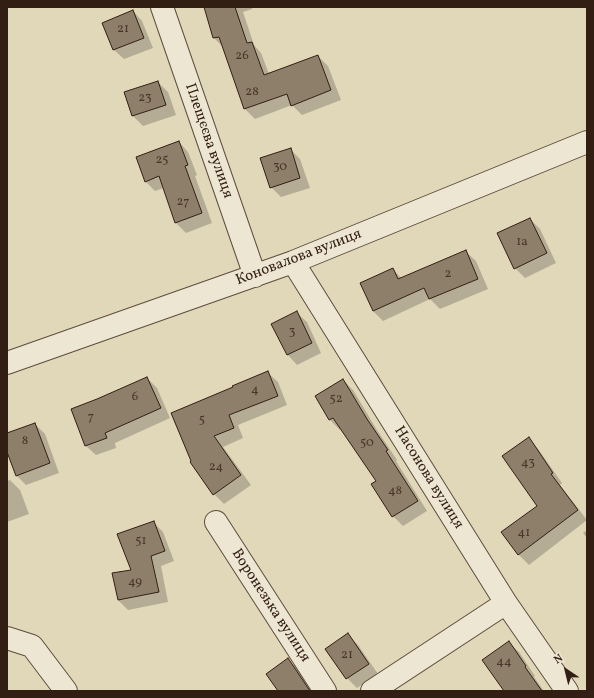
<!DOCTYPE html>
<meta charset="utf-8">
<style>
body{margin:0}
#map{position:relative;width:594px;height:698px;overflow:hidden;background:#e1d8b9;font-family:Vollkorn,serif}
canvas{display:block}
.frame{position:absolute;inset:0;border:8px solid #331e14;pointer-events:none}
.north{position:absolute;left:546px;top:650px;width:40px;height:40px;-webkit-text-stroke:3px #ece6d2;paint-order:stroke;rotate:325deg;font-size:11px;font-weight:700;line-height:16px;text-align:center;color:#331e14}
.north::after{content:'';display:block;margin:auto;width:14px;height:18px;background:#331e14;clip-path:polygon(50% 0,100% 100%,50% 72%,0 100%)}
</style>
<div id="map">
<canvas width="594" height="698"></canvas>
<div class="frame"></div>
<div class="north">N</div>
</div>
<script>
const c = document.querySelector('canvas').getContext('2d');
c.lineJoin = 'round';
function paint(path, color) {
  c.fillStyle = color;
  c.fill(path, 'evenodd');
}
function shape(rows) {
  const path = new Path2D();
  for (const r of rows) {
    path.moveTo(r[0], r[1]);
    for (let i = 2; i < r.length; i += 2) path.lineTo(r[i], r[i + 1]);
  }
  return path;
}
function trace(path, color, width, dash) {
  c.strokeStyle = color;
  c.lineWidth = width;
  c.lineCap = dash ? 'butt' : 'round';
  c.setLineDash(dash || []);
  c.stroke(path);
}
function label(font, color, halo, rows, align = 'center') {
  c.font = font + ' Vollkorn,serif';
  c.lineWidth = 3;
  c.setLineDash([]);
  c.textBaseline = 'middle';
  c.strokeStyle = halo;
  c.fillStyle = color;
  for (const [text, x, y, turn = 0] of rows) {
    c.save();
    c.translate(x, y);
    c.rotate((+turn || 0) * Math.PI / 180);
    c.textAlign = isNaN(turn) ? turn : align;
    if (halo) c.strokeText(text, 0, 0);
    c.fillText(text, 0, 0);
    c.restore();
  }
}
paint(shape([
 [205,7,252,7,252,9,243,12,254,45,261,53,269,74,318,56,328,66,341,100,302,115,292,105,255,119,245,109,223,47,214,38],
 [133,11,142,21,153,48,124,59,114,50],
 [158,82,168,92,176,115,143,126,133,116,126,93],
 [179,142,188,152,197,175,195,176,212,223,186,233,176,223,164,188,155,191,145,181],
 [290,149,300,159,310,188,281,197,271,187],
 [530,219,540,229,556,263,525,278,515,268],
 [466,252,476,261,488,289,440,309,430,299,383,321,373,311,393,269,402,279],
 [297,313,307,322,321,353,297,365,288,355,273,324],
 [268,373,278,382,287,405,238,425,243,438,223,447,251,485,224,504,214,494,192,461,172,414],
 [147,378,157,388,170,418,115,443,116,448,96,455,86,446],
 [343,380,353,390,377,430,397,460,396,461,427,511,403,526,393,516,377,481,341,429,340,430,330,420,316,396],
 [35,424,45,434,59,473,26,485,16,475,7,449,7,434],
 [529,439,538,449,562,483,560,485,587,520,529,565,519,555,503,533,538,506],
 [10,480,20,490,29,514,7,522,7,481],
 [153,522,163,532,174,561,161,566,168,602,128,610,118,600,113,574,132,571],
 [587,530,587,538,583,533],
 [348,635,358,645,378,674,357,688,347,678],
 [509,643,519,652,535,676,534,677,544,691,505,691],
 [288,660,298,669,312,691,280,691]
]), '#0003');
const building = shape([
 [204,7,235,7,247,43,252,42,264,75,318,55,331,90,291,106,287,94,244,109,219,37,213,38,204,7],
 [133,10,144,38,113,50,102,23,133,10],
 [158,81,166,105,132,116,124,92,158,81],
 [179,141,188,165,185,166,202,213,175,223,159,176,145,182,136,157,179,141],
 [291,148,300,178,270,188,260,158,291,148],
 [530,218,547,253,514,269,497,233,530,218],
 [466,250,478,279,429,299,424,288,373,311,360,283,393,268,398,279,466,250],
 [297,311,312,343,287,355,271,324,297,311],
 [268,371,278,396,229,415,234,428,214,436,241,475,213,495,190,462,191,461,171,413,233,387,232,386,268,371],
 [147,377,161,408,105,433,107,438,85,446,71,409,97,399,147,377],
 [343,379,367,419,388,450,386,451,418,501,392,517,371,484,376,481,333,418,329,420,315,396,343,379],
 [35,423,50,463,16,476,7,452,7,433,35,423],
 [529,437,553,473,551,474,578,510,518,555,501,532,537,506,502,456,529,437],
 [154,521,165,551,151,556,159,592,118,600,112,573,131,570,117,534,154,521],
 [348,633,369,664,346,679,325,649,348,633],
 [509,641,526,666,525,667,542,691,504,691,482,660,509,641],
 [288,658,310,691,278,691,266,674,288,658]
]);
paint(building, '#8d7f6a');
trace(building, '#331e14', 1);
const minor = shape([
 [162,7,255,276],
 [293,262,506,603,567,691],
 [7,363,293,262,587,142],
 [216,522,325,691],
 [7,638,32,646,66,691],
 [372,691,506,603]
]);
trace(minor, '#5e4c3d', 24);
trace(minor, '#ece6d2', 22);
label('13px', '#4a362a', null, [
 ["21",123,30],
 ["26",242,57],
 ["28",252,93],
 ["23",145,99],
 ["25",162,161],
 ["30",280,168],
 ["27",183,203],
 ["1а",522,243],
 ["2",448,275],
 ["3",292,333],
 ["4",255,391],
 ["6",135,398],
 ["52",336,400],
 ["7",91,418],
 ["5",202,421],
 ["8",25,442],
 ["50",367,444],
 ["43",528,464],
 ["24",216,468],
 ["48",395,492],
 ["41",524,534],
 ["51",141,542],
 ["49",135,583],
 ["21",347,656],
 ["44",504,663]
]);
label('15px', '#331e14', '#ece6d2', [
 ["Плещєєва вулиця",208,141,71],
 ["Коновалова вулиця",299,258,-21],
 ["Насонова вулиця",428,478,58],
 ["Воронезька вулиця",270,606,57]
]);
</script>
